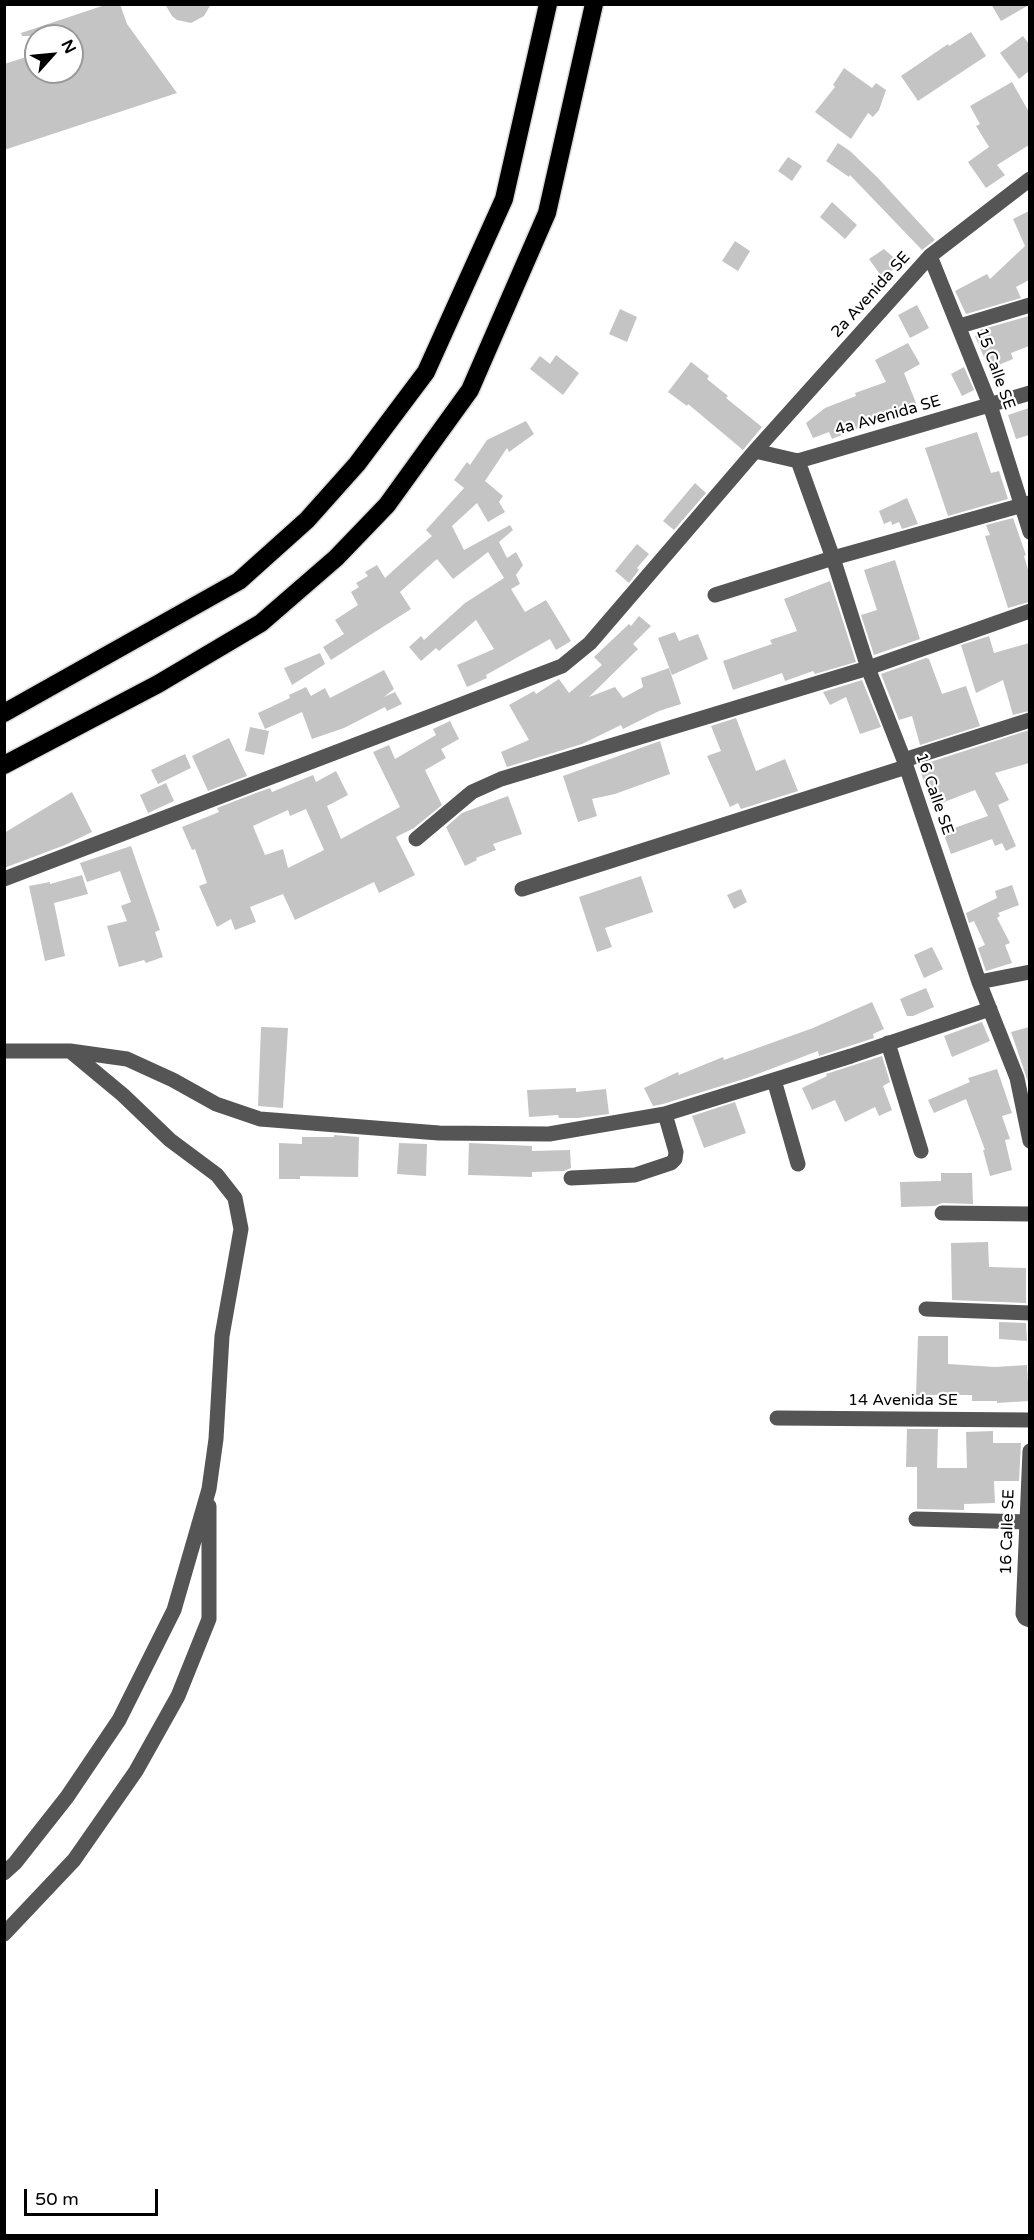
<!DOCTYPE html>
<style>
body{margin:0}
#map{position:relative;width:1034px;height:2240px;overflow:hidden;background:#fff;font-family:"Varela Round",sans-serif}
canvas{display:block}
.frame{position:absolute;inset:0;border:6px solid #000;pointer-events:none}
.north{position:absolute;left:24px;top:24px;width:60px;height:60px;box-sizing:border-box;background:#fff;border:2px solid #999;border-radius:50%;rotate:63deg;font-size:16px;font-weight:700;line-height:24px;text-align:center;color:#000}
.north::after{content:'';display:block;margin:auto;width:21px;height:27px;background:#000;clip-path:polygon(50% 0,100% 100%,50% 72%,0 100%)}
.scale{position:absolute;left:24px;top:2189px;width:134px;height:27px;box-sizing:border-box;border:3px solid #000;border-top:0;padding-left:8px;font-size:18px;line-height:21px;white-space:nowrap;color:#000;-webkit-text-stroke:4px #fff;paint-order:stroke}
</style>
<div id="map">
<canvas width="1034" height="2240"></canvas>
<div class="frame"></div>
<div class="north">N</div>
<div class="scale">50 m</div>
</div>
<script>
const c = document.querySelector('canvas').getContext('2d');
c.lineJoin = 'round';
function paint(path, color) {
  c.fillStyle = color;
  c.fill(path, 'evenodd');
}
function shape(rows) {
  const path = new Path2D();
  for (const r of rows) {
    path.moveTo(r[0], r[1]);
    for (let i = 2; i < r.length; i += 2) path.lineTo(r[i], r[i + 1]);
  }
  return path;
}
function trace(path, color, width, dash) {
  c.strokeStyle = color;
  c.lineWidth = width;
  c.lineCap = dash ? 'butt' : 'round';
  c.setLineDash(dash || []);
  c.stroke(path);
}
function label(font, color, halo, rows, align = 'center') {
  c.font = font + ' "Varela Round",sans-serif';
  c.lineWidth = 4.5;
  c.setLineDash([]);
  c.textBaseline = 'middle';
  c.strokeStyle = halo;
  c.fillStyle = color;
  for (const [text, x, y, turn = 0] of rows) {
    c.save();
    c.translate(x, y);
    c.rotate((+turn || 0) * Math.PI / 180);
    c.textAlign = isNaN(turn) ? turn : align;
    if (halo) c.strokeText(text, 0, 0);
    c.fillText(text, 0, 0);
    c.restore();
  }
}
paint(shape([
 [108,4,120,4,127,24,177,93,4,150,4,64,36,54,36,72,72,72,72,36,22,36,21,33],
 [165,4,211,4,204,16,191,23,177,20,172,16],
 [991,4,1029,4,1029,5,1001,21],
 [971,32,986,56,918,101,901,76,948,44,949,46],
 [1023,36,1029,44,1029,71,1019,79,1000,53],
 [844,68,872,88,876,83,886,90,879,110,873,117,868,113,851,139,815,112,835,87,833,85],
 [1012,82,1029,112,1029,145,997,165,1005,175,986,188,968,162,989,147,976,126,980,124,970,106],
 [838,143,850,151,878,178,935,240,922,250,850,175,849,177,826,161],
 [788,157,802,166,792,181,778,171],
 [832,202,857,225,845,239,820,217],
 [1029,211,1029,280,1016,287,1021,298,966,314,955,291,987,274,990,279,1025,246,1013,219],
 [735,241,750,251,738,271,722,261],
 [884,249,901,264,882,277,869,259],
 [917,305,929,328,910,338,898,315],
 [620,309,637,317,627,342,609,334],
 [1029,316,1029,346,1011,353,1013,359,989,369,975,336,978,335,976,331],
 [908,343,920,364,904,373,918,408,897,415,896,412,832,439,829,432,813,438,806,423,825,408,856,396,855,393,886,382,875,360],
 [556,355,579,373,563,395,530,369,540,356,550,364],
 [691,362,709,376,707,379,728,396,726,398,762,427,743,450,688,404,687,406,668,392],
 [964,367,974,390,962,396,951,374],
 [1029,408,1029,435,1016,439,1008,415],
 [526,421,534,434,509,452,507,448,485,481,503,496,499,502,505,512,488,522,477,503,452,526,464,550,510,525,513,530,499,542,507,558,516,552,523,565,516,575,520,584,511,589,525,612,546,600,571,641,556,650,550,639,486,675,487,678,467,687,457,665,494,649,476,620,439,651,436,648,421,661,409,647,421,636,424,640,465,603,504,578,488,552,453,579,437,559,400,592,411,609,331,660,323,647,344,634,335,620,358,605,351,592,359,587,356,583,368,576,365,572,377,565,385,578,418,548,432,536,426,530,464,488,454,480,467,462,470,465,487,440],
 [977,432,991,473,999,471,1008,499,948,516,925,448],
 [695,483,706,493,674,530,663,521],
 [907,498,918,524,902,529,899,522,892,525,891,521,884,524,879,511],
 [1013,518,1026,555,1024,556,1029,573,1029,602,1008,608,985,536,990,535,986,525],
 [637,544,649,554,637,568,639,570,629,583,615,571],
 [895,560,920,639,874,655,861,615,877,610,864,570],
 [830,581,856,662,815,674,813,671,785,681,782,673,733,690,723,661,772,644,770,640,797,631,784,599],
 [639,616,651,626,633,644,638,649,589,697,615,687,623,698,643,687,641,678,669,668,681,704,659,711,623,729,621,725,582,744,507,767,501,752,529,740,509,705,534,691,536,694,559,679,569,693,602,665,594,657,629,624,631,626],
 [675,632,679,641,698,634,708,659,672,675,658,638],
 [989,636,994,653,1029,643,1029,711,1013,715,1003,680,976,693,961,645],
 [320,653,325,664,292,685,284,668],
 [926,658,929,659,942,694,966,686,980,726,920,745,912,716,899,720,881,674],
 [384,670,394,689,384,697,395,692,402,704,387,711,385,707,344,728,312,739,302,712,265,729,258,713,290,698,289,695,306,687,311,696,325,688,330,698],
 [862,680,881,727,860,734,846,697,830,705,823,692],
 [736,718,756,771,785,759,798,791,741,809,738,803,730,807,707,756,721,751,711,726],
 [450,721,459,739,441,749,446,758,425,770,442,805,414,828,396,837,415,875,379,893,374,882,295,920,283,894,250,907,256,922,235,930,231,919,217,927,199,886,207,883,195,849,192,850,182,827,219,812,217,808,256,793,270,788,272,792,313,775,316,782,336,771,348,795,327,806,341,839,400,807,373,752,389,745,395,759,436,735,433,729],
 [306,809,324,850,288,868,283,849,265,855,253,826,288,810,290,816],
 [250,727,269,731,264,755,245,751],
 [1029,730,1029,763,995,773,1009,800,998,805,1016,846,1006,851,1002,843,995,846,992,839,951,854,943,832,988,816,975,790,934,806,918,766],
 [229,738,247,776,208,791,192,756],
 [660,741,670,774,615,794,592,799,597,816,578,822,563,776],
 [185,754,191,768,158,784,151,770],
 [166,783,174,801,148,813,140,795],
 [72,792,92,832,65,845,4,868,4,833],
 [508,796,522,834,493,844,496,850,476,858,477,860,465,866,446,827,462,813],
 [131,846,160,930,155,932,163,957,146,963,144,960,119,967,107,926,127,921,121,906,131,902,120,871,87,882,80,863],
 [82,875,88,894,54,903,65,956,45,961,29,886,50,882,50,884],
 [641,876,653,912,605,928,612,947,597,952,579,897],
 [1012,885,1019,905,998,913,1000,916,997,918,1010,943,1005,945,1012,963,986,971,978,948,985,945,974,921,969,923,966,913,997,898,995,891],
 [741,889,747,902,734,909,727,895],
 [932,947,943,969,924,978,914,955],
 [926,988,934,1007,913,1016,907,1016,900,999],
 [872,1002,884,1029,873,1034,874,1038,819,1056,818,1051,747,1078,663,1104,653,1106,644,1088,678,1072,679,1075,723,1057,724,1060,813,1028],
 [982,1022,990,1041,952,1057,944,1036],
 [261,1027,288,1028,283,1108,258,1106],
 [1029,1027,1029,1082,1028,1082,1011,1032],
 [882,1056,890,1082,883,1086,892,1110,879,1116,875,1107,845,1122,835,1100,812,1110,802,1088,827,1076,826,1074],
 [997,1069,1012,1113,1002,1116,1010,1139,1005,1140,1012,1170,990,1176,983,1150,985,1150,966,1099,934,1113,928,1100,970,1082,968,1078],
 [576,1088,576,1092,606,1089,609,1114,578,1118,559,1118,558,1115,529,1117,527,1090],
 [735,1102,746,1133,704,1148,692,1116],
 [334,1135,359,1137,358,1177,300,1176,300,1179,279,1179,279,1143,302,1144,302,1137,334,1137],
 [399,1143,427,1144,426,1176,397,1174],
 [469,1143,532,1146,532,1151,570,1150,571,1168,564,1171,532,1172,532,1177,468,1175],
 [941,1173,972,1173,973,1204,942,1203,935,1206,901,1207,900,1182,941,1181],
 [988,1242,989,1267,1026,1268,1026,1303,952,1300,951,1243],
 [999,1322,1026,1323,1027,1341,999,1339],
 [918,1336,948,1336,948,1364,995,1367,1027,1365,1029,1401,997,1403,997,1401,972,1401,972,1395,916,1395],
 [907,1429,938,1429,937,1468,967,1468,966,1432,993,1431,993,1443,1021,1443,1019,1481,994,1481,995,1503,964,1504,964,1510,917,1509,917,1467,906,1467]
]), '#c4c4c4');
const highway = shape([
 [4,713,239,581,307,520,357,464,426,372,504,199,548,4],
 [4,765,158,684,261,623,336,558,387,505,470,390,547,213,594,4]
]);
trace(highway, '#dbdbdb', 21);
trace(shape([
 [930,256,990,405,1030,532],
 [960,326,1030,305],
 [755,451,798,461,1030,393],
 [798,461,833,558,868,668,904,760,979,982,1017,1078,1030,1141],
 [715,595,833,558,1030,503],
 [904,760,1030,720],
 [416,839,472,792,501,779,868,668,1030,611],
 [4,879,562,666,590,643,755,451,930,256,1030,179],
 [522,889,906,767],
 [979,982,1030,972],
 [888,1043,921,1151],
 [4,1051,70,1051,127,1059,173,1080,216,1104,260,1119,439,1133,549,1134,665,1114,851,1056,990,1009],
 [774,1080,798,1164],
 [571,1178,635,1175,671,1163,675,1159,676,1152,665,1114],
 [942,1213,1030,1214],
 [926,1309,1030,1313],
 [777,1418,1030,1420],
 [1030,1451,1023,1614,1025,1618,1030,1620],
 [916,1519,1030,1522],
 [4,1873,15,1863,67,1797,119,1720,174,1610,209,1489,216,1439,222,1336,241,1229,235,1198,217,1175,170,1140,123,1095,70,1051],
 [4,1934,74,1860,136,1771,178,1696,209,1619,209,1506]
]), '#555', 15);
trace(highway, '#000', 18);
label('16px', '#000', '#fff', [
 ["2a Avenida SE",871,295,-48],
 ["15 Calle SE",995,369,70],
 ["4a Avenida SE",888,416,-16],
 ["16 Calle SE",934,794,71],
 ["14 Avenida SE",903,1401],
 ["16 Calle SE",1008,1532,-88]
]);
</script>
